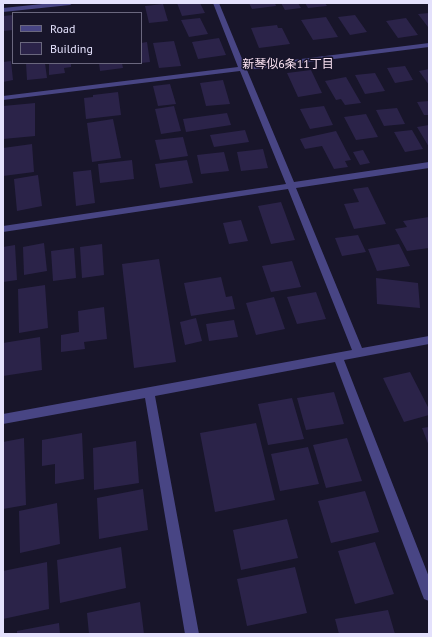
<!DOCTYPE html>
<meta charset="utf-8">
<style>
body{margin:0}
#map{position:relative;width:432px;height:637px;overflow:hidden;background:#18152a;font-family:"PT Sans",sans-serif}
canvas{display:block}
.frame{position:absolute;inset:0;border:4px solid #e4e1fc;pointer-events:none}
.legend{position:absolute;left:12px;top:12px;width:130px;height:52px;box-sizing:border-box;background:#18152a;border:1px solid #6a677e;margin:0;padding:5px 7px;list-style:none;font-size:12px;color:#e4e1fc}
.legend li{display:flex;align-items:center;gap:8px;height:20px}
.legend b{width:20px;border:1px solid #6a677e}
</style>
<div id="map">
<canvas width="432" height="637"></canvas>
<div class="frame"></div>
<ul class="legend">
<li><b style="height:5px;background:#484584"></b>Road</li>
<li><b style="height:11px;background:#2b2349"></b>Building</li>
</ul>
</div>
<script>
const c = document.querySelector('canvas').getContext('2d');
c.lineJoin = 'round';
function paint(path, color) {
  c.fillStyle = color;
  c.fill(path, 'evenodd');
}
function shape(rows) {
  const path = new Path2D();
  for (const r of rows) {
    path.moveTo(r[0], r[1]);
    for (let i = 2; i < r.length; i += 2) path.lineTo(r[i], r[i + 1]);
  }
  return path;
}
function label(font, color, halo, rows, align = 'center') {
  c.font = font + ' "PT Sans","Noto Sans JP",sans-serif';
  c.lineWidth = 3;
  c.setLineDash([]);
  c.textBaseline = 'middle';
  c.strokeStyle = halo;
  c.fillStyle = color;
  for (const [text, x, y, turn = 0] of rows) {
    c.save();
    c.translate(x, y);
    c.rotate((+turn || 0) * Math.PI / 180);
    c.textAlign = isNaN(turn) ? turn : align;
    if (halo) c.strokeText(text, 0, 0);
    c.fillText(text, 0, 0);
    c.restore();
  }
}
paint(shape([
 [177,3,200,3,205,13,182,16],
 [249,3,275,3,276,6,252,9],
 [281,3,298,3,301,8,285,10],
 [305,3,325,3,327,6,308,8],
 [163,4,168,21,149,23,145,6],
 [429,13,429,27,428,27,418,14],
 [13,15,13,30,3,31,3,16],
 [355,15,367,32,350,35,338,17],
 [326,17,338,37,313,40,301,20],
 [200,18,208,34,189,37,181,20],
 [406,18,418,35,398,38,386,21],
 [277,25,278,28,282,28,290,44,259,48,251,28],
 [219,38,226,55,198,59,192,42],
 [174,41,181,66,159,68,153,43],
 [147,42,150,62,141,63,141,43],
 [11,61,13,80,3,82,3,62],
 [26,63,45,63,47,78,27,80],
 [49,63,71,63,71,67,64,68,65,73,49,75],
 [99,63,122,63,123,68,100,71],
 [405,66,413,80,395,83,387,68],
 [429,69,429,85,419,71],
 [311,70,322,93,298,97,287,73],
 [375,73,385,91,365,94,355,75],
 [346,77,361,103,345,105,341,99,336,100,325,81],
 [223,80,230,104,206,106,200,83],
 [170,84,176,104,158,106,153,86],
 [118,92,121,115,86,119,84,98,93,97,93,95],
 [429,101,429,115,424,115,417,102],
 [35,103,35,136,3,139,3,106],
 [174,106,181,131,161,134,155,109],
 [324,106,333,125,310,129,300,109],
 [397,108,405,124,384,126,376,110],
 [227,113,231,125,186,132,183,119],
 [366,114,378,137,356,140,344,117],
 [113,119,121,158,92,162,87,123],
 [429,125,429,147,417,127],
 [245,130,249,142,214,147,210,135],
 [412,130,423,149,405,152,394,132],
 [336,131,351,160,345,161,348,167,334,169,322,146,305,149,300,139],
 [183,137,188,156,160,160,155,140],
 [32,144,34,172,3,176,3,148],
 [263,149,268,168,241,171,237,152],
 [363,150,370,163,360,165,353,152],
 [224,152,229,171,201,174,197,155],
 [132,160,134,179,100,183,98,164],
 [187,160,193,183,160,188,155,164],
 [91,170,95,203,76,206,73,172],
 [38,175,42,206,17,211,14,179],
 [368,187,386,224,354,229,344,204,359,202,353,189],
 [281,202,295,240,271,244,258,206],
 [429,217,429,248,407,251,395,229,407,227,403,221],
 [241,220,248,241,229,244,223,223],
 [358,235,366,252,342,256,335,238],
 [44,243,47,271,24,275,23,247],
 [102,244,104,275,82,278,80,247],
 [399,244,410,266,377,271,368,249],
 [15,245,17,280,3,282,3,247],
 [74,248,76,278,53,281,51,251],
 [159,259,176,362,134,368,122,264],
 [292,261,301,287,271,292,262,266],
 [221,277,226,297,232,296,235,309,191,316,184,283],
 [376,278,418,283,420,308,377,304],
 [45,285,48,328,19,333,18,289],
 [316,292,326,319,297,324,287,297],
 [274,297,285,329,256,335,246,303],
 [104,307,107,339,84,342,85,349,61,352,61,335,79,332,78,311],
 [196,318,202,341,185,345,180,322],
 [234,320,238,337,209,341,206,324],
 [40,337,42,370,3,376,3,343],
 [410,372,429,409,429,415,404,422,383,378],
 [334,392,344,424,306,430,297,398],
 [292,398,304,439,268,445,258,404],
 [256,423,275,500,215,512,200,433],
 [429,427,429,446,422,428],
 [82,433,84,479,55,484,55,464,42,466,42,440],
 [24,438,26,505,3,509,3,442],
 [347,438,362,481,326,488,313,445],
 [136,441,139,483,94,490,93,448],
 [308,447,319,484,280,491,271,454],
 [143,489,148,530,99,539,97,498],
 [365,491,379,532,331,543,318,501],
 [57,503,60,544,20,553,19,511],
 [287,519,298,558,241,570,233,530],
 [375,542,394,594,355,604,338,551],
 [121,547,126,588,60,603,57,560],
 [47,562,49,609,3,619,3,571],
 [295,567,307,613,247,626,237,579],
 [140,602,144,634,89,634,87,613],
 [388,610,395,634,339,634,335,619],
 [59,623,60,634,17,634,17,631]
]), '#2b2349');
paint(shape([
 [52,3,73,3,70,5,3,12,3,8,52,3],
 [213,3,219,3,245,66,429,43,429,47,247,70,294,182,429,162,429,168,296,188,362,348,429,336,429,344,344,360,429,577,429,601,424,599,422,594,335,362,155,396,199,634,185,634,145,398,3,424,3,414,352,350,288,189,3,232,3,226,286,184,240,71,3,100,3,96,238,67,213,3]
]), '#484584');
label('12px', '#fce3f3', '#18152a', [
 ["新琴似6条11丁目",288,65]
]);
</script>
